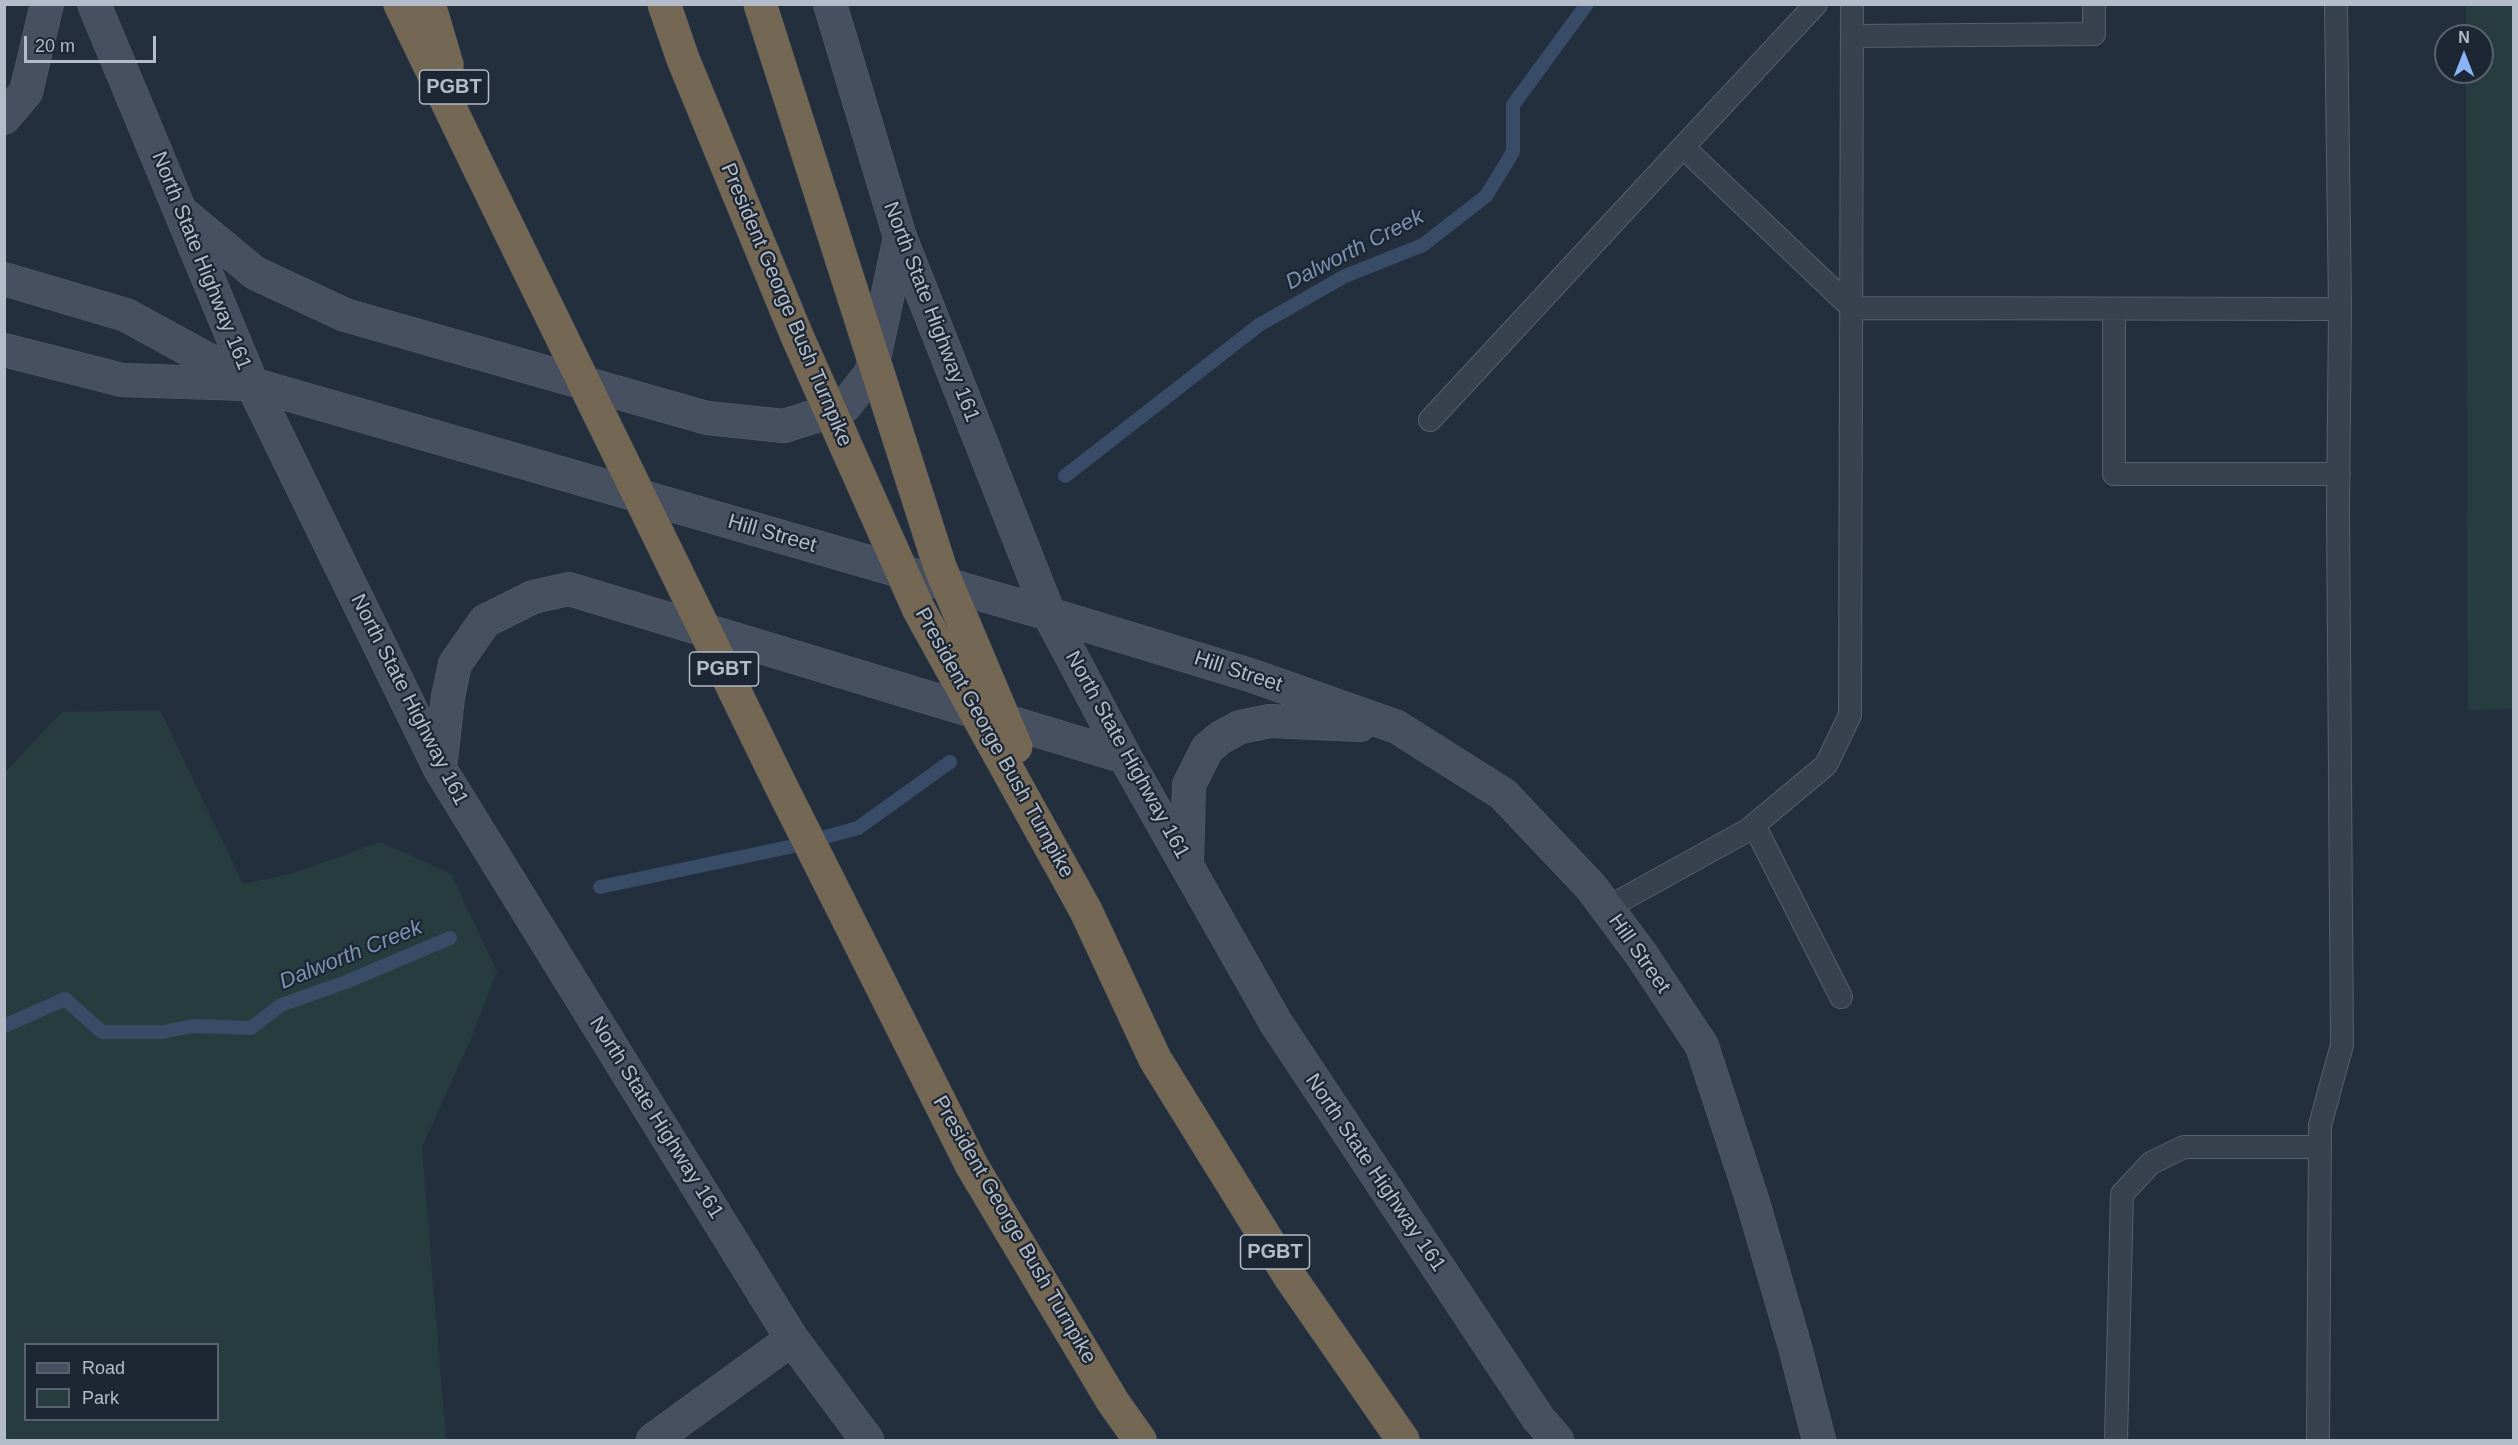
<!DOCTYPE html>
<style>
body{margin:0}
#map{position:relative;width:2518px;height:1445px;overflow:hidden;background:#242f3e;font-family:Arial,sans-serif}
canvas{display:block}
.frame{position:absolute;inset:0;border:6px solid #b4bcc9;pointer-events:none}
.legend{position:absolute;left:24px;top:1343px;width:195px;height:78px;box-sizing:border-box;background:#1d2633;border:2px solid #59626f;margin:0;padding:8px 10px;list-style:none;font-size:18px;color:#b4bcc9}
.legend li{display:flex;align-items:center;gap:12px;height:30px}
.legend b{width:30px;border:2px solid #59626f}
.north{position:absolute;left:2434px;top:24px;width:60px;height:60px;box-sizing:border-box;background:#1d2633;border:2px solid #59626f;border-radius:50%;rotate:0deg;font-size:16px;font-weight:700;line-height:24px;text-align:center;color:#b4bcc9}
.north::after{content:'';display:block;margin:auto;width:21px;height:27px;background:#8ab4f8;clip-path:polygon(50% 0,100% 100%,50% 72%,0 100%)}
.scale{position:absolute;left:24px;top:36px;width:132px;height:27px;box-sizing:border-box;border:3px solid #b4bcc9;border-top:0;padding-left:8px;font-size:18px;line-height:21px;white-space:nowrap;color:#b4bcc9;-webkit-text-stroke:4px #1d2633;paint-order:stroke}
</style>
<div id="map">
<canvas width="2518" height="1445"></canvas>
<div class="frame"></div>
<ul class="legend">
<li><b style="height:8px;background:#465061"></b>Road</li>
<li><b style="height:16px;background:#263c3f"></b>Park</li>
</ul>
<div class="north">N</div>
<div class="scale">20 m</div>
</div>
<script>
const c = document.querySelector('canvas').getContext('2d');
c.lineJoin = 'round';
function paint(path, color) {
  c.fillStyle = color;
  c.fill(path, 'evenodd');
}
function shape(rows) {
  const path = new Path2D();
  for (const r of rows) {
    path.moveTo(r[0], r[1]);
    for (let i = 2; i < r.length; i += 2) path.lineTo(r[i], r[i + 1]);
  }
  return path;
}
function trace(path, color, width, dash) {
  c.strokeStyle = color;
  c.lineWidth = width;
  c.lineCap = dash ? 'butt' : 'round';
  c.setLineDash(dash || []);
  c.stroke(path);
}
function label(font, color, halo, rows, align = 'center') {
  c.font = font + ' Arial,sans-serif';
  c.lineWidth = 4.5;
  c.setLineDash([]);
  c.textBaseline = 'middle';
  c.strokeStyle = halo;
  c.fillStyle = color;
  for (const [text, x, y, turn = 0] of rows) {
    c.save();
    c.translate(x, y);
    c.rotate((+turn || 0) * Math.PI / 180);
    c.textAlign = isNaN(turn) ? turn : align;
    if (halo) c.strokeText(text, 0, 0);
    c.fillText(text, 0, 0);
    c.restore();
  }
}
paint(shape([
 [2466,5,2513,5,2513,709,2468,710,2466,72,2482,72,2482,36,2466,36],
 [160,710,243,884,290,874,381,842,451,874,497,971,470,1041,422,1147,446,1440,5,1440,5,772,62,712],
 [26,1344,218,1344,218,1420,26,1420]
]), '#263c3f');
trace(shape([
 [1065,476,1259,325,1345,276,1423,245,1486,196,1513,152,1513,105,1587,4],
 [600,887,789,847,858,828,950,762],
 [4,1026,65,999,102,1032,163,1032,192,1026,251,1028,281,1005,346,982,450,938]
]), '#394c67', 14);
const lane = shape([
 [1816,4,1683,147,1852,308,2340,309],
 [1852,36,2094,34,2094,4],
 [2114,309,2114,474,2339,474],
 [1430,420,1683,147],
 [1754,825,1841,997],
 [1607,908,1748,830,1826,765,1850,715,1852,4],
 [2116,1440,2122,1194,2151,1163,2184,1147,2319,1147],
 [2318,1440,2320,1125,2342,1045,2338,510,2340,309,2336,4]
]);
const secondary = shape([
 [94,4,252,384,440,769,792,1339,867,1440],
 [830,4,900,237,1049,614,1125,757,1276,1023,1538,1418,1557,1440],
 [4,118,26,92,47,4],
 [185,215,255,273,345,315,707,418,784,426,844,407,871,373,900,237],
 [4,279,126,315,252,384,1049,614,1253,676,1397,727,1503,794,1591,887,1641,954,1702,1046,1752,1199,1795,1347,1819,1440],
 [4,350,122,380,247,384],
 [440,769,448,697,455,664,485,621,533,597,569,589,1125,757],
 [1187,862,1189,785,1207,749,1220,738,1240,727,1270,721,1360,725],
 [653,1440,792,1339]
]);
const highway = shape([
 [400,4,480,170],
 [429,4,447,65],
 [1086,911,1155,1059,1290,1277,1403,1440],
 [972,1166,1113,1402,1140,1440]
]);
trace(lane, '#565f6c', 24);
trace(secondary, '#565f6c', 34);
trace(highway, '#434c59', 34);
trace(lane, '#38414e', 22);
trace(secondary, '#465061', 33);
trace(highway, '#746855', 33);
const highwayBridge = shape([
 [664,4,683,59,797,336,919,610,1086,911],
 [760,4,940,567,1016,747],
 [480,170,783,790,972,1166]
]);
trace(highwayBridge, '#434c59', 34, []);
trace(highwayBridge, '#746855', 33);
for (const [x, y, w] of [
 [454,87,69],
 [724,669,69],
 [1275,1252,69]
]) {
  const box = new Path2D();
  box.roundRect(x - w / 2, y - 17, w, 34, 4.5);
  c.fillStyle = '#1d2633';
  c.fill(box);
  trace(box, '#b4bcc9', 1.5);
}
label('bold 20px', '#b4bcc9', null, [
 ["PGBT",454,87],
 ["PGBT",724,669],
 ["PGBT",1275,1252]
]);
label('21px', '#b4bcc9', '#1d2633', [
 ["North State Highway 161",201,261,68],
 ["President George Bush Turnpike",786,305,67],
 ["North State Highway 161",931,312,69],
 ["Hill Street",772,534,16],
 ["Hill Street",1238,672,18],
 ["North State Highway 161",409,700,63],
 ["President George Bush Turnpike",994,743,61],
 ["North State Highway 161",1127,755,61],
 ["Hill Street",1639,954,55],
 ["North State Highway 161",656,1118,58],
 ["North State Highway 161",1375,1173,56],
 ["President George Bush Turnpike",1014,1230,60]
]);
label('italic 22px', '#7c92b1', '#1d2633', [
 ["Dalworth Creek",1355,250,-27],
 ["Dalworth Creek",351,955,-22]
]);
</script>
